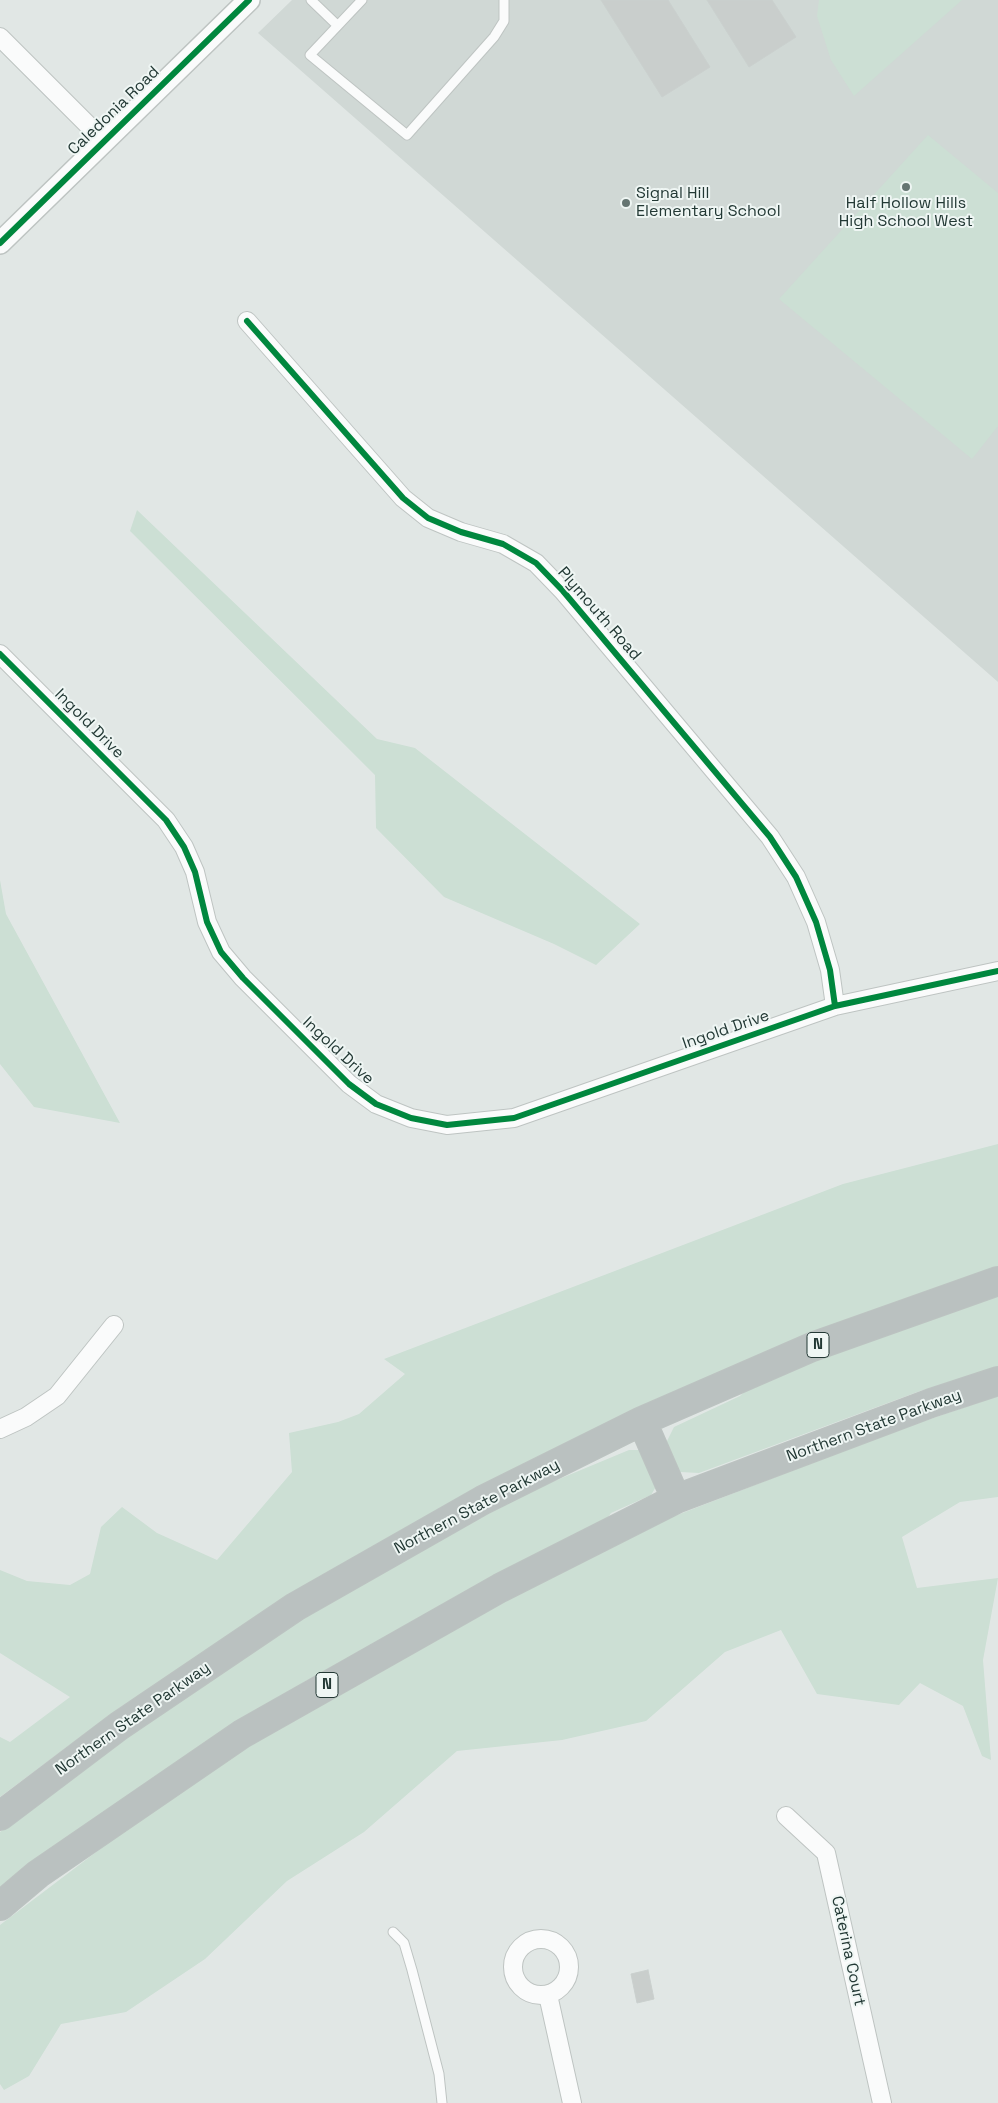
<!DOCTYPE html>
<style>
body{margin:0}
canvas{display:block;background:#e1e7e5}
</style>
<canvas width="998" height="2103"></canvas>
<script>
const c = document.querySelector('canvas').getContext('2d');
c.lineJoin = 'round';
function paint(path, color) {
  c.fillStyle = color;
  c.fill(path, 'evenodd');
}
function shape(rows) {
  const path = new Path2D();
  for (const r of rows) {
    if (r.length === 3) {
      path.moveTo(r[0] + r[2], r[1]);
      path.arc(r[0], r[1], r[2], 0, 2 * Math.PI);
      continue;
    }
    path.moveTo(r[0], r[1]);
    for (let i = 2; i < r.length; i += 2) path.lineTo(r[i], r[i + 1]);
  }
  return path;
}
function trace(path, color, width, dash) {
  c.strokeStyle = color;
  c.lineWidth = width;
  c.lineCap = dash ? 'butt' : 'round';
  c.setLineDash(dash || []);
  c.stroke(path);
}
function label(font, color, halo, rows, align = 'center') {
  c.font = font + ' "Space Grotesk",sans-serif';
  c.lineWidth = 4;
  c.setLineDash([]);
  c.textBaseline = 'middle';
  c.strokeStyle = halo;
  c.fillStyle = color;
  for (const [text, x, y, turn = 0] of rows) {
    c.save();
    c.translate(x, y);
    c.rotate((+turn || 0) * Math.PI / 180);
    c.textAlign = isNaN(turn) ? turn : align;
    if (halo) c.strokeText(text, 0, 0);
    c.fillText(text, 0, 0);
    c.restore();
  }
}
paint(shape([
 [292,0,998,0,998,682,258,33]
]), '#d0d8d5');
paint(shape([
 [819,0,962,0,854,96,831,60,817,16],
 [928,135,998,193,998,426,972,459,779,299],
 [137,510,377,739,415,748,640,924,596,965,554,944,444,897,376,828,375,775,130,531],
 [0,880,6,914,120,1123,34,1107,0,1064],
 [998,1144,998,1270,864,1316,654,1400,462,1496,297,1594,119,1708,0,1797,0,1737,10,1742,70,1697,0,1653,0,1570,27,1581,70,1585,90,1574,101,1527,122,1507,157,1533,217,1560,292,1472,289,1433,338,1422,359,1414,405,1374,384,1359,843,1184],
 [998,1289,998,1367,920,1391,699,1473,680,1472,667,1461,665,1445,674,1427,740,1396,758,1378],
 [998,1396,998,1497,960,1502,902,1537,917,1588,998,1578,983,1660,991,1760,982,1756,963,1706,920,1683,899,1705,817,1694,781,1630,725,1652,646,1721,562,1740,457,1751,364,1832,287,1881,205,1959,126,2012,61,2024,29,2076,4,2090,0,2084,0,1925,162,1802,364,1672,623,1536,892,1432],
 [629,1450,639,1450,648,1455,657,1485,651,1495,611,1513,602,1526,459,1596,304,1682,173,1768,0,1891,0,1832,67,1777,242,1655,374,1573,540,1487]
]), '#ccdfd4');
const building = shape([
 [601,0,668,0,710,67,662,97,601,0],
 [707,0,772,0,796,37,749,67,707,0],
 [648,1970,654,1999,637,2003,631,1974,648,1970]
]);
paint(building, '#c9cecc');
trace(building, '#cad0ce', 1);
const service = shape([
 [311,0,337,25],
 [362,0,310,55,407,135,494,37,504,21,504,0],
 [393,1932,404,1943,412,1970,439,2074,442,2103]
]);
const minor = shape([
 [0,37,103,140],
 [247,321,403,498,428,518,461,532,503,544,536,563,563,591,770,837,796,877,816,922,830,970,835,1006],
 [0,654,166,820,184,847,195,872,207,922,221,952,243,978,349,1084,376,1104,411,1118,447,1125,514,1118,835,1006,998,971],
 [0,1429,26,1417,57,1396,114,1325],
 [786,1816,826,1853,882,2103],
 [541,1967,28],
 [548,1995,572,2103]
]);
const tertiary = shape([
 [0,243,249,0]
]);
const motorway = shape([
 [642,1421,676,1499],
 [0,1816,119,1726,295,1607,483,1500,642,1421,812,1347,998,1281],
 [0,1906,38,1874,242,1734,500,1588,676,1499,931,1403,998,1381]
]);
trace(service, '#bec4c2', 11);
trace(minor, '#bec4c2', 20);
trace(tertiary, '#bec4c2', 24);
trace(motorway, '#bcc3c1', 30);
trace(service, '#fafbfb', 9);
trace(minor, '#fafbfb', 18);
trace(tertiary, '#fafbfb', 21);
trace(motorway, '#bac1c0', 28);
trace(shape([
 [0,243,249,0],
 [247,321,403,498,428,518,461,532,503,544,536,563,563,591,770,837,796,877,816,922,830,970,835,1006],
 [0,654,166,820,184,847,195,872,207,922,221,952,243,978,349,1084,376,1104,411,1118,447,1125,514,1118,835,1006,998,971]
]), '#00873e', 6);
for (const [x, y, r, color] of [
 [906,187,5,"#657572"],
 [626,203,5,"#657572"]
]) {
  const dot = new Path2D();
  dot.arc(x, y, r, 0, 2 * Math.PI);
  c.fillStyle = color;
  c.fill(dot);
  trace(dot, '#eff6f4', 2);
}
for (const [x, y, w] of [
 [818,1345,22],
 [327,1685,22]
]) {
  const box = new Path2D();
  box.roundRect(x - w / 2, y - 12.5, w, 25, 4);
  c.fillStyle = '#eff6f4';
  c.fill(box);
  trace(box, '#223834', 1);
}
label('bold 15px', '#223834', null, [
 ["N",818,1345],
 ["N",327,1685]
]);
label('16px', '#223834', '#eff6f4', [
 ["Caledonia Road",114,111,-44],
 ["Plymouth Road",599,614,49],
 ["Ingold Drive",89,724,45],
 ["Ingold Drive",726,1030,-19],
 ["Ingold Drive",338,1051,43],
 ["Northern State Parkway",874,1426,-20],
 ["Northern State Parkway",477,1507,-28],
 ["Northern State Parkway",133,1719,-35],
 ["Caterina Court",848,1951,78]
]);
label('16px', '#223834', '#eff6f4', [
 ["Signal Hill",636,194],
 ["Elementary School",636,212],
 ["Half Hollow Hills",906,204,"center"],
 ["High School West",906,222,"center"]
], 'left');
</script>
